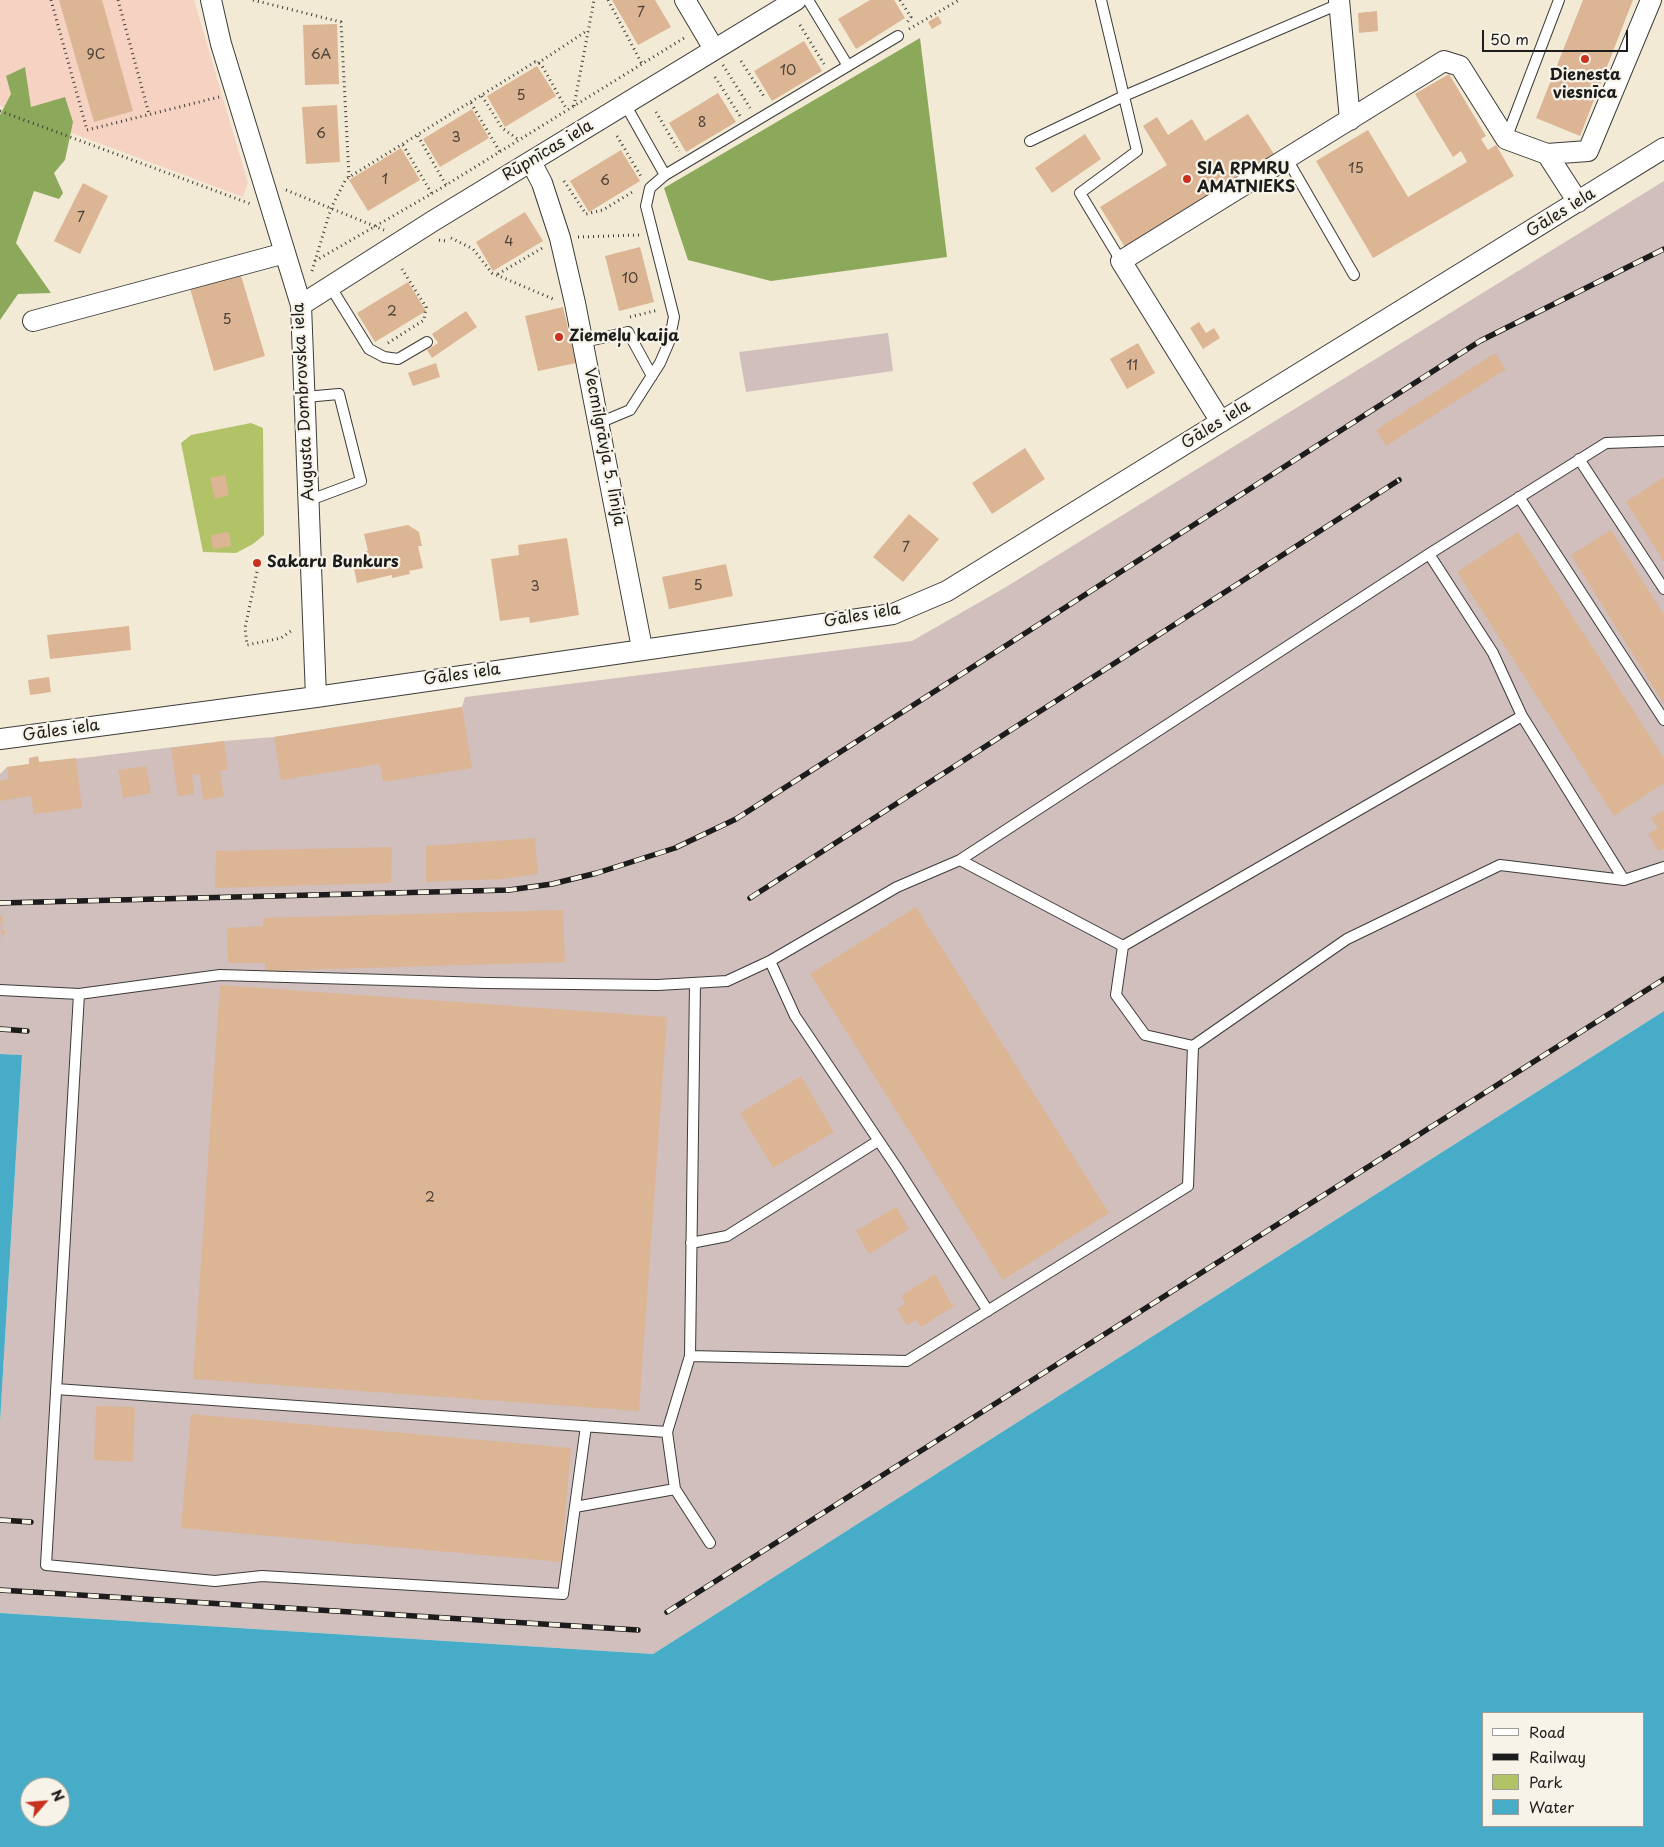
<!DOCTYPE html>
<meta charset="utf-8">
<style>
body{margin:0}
#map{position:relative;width:1664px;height:1847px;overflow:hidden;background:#f2ead5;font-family:"Playpen Sans",sans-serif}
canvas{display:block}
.legend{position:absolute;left:1482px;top:1712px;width:162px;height:115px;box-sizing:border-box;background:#f7f3e8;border:1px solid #9f9d96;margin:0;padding:6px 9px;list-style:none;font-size:15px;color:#1c1c1c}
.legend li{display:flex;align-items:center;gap:10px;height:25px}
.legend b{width:25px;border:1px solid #9f9d96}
.north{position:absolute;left:20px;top:1777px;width:50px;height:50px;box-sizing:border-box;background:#f7f3e8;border:1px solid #9f9d96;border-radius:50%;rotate:63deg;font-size:14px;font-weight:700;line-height:20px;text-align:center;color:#1c1c1c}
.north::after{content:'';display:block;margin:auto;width:18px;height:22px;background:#c8321e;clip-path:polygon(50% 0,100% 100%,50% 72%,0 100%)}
.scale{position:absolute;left:1482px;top:30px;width:146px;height:22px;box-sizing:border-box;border:2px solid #1c1c1c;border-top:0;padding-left:6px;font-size:15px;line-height:18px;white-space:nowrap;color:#1c1c1c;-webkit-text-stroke:4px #f7f3e8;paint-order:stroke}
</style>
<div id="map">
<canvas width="1664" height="1847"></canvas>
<ul class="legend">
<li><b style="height:6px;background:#fff"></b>Road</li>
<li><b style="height:6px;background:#1c1c1c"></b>Railway</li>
<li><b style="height:14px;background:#b1c366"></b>Park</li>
<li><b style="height:14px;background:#47acc7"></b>Water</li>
</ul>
<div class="north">N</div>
<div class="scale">50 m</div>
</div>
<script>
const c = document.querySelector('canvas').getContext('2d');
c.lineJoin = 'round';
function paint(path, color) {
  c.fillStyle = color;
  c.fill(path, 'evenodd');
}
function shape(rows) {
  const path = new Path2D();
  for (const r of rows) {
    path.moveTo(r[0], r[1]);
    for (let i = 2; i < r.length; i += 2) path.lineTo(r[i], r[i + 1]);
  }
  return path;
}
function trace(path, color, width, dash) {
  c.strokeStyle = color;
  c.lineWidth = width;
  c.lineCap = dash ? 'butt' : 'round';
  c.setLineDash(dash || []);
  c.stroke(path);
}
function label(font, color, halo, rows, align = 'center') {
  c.font = font + ' "Playpen Sans",sans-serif';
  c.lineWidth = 4.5;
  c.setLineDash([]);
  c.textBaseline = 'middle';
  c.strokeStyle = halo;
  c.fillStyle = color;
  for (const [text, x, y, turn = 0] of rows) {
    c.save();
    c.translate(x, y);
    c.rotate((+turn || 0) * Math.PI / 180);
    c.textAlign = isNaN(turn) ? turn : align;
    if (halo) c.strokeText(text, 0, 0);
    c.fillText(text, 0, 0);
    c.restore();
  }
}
paint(shape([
 [0,0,194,0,248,183,243,197,0,106]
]), '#f6d2c3');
paint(shape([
 [1664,181,1664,1011,653,1654,0,1613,0,1422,22,1055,0,1054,0,774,7,767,224,741,274,737,462,707,465,697,912,641,1006,587],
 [888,333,893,371,746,392,739,352]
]), '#d1bfbd');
paint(shape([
 [251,423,263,428,264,535,253,544,236,553,203,552,181,443,191,435]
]), '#b1c366');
paint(shape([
 [920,38,947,257,771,281,688,260,664,188],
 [25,67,31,107,65,97,73,122,65,160,54,173,63,193,59,199,34,191,16,243,51,293,18,294,0,320,0,115,11,94,6,76]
]), '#8ca95b');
paint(shape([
 [1664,1011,1664,1847,0,1847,0,1613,653,1654],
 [1483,1713,1643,1713,1643,1826,1483,1826],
 [30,1787,60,1787,60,1817,30,1817],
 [0,1054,22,1055,0,1422]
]), '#47acc7');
paint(shape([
 [59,0,102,0,133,111,94,122],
 [612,0,655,0,671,27,638,45],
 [870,0,894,0,905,18,856,49,838,19],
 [1583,0,1633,0,1580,136,1536,118],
 [1377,11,1378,31,1359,33,1358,13],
 [938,16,942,23,932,29,928,22],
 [337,24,339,84,305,85,303,25],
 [804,41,822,71,772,101,754,71],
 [537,66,556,96,505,127,487,96],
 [1449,74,1486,136,1481,139,1488,150,1496,145,1514,176,1373,258,1316,161,1368,130,1408,197,1467,162,1461,151,1453,157,1415,94],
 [718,93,736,122,686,152,669,123],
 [337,105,340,162,306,164,302,107],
 [472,109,489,138,440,167,423,139],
 [1248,114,1274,154,1125,247,1100,207,1167,165,1143,126,1157,117,1168,135,1192,119,1205,141],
 [1085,134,1101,159,1052,193,1035,168],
 [401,148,420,180,368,211,349,180],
 [621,150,640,181,589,212,570,181],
 [83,183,108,196,80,254,54,241],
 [525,212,543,241,493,271,476,242],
 [640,247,654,302,619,311,605,256],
 [239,269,265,356,214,371,189,285],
 [408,282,426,311,375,342,357,313],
 [563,307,576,363,538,371,525,316],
 [466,311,477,327,432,358,427,350,438,343,432,334],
 [1199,322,1206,333,1214,328,1220,338,1203,349,1190,328],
 [1138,343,1155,373,1127,389,1110,359],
 [1495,353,1506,369,1386,446,1376,430],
 [436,363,440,377,413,386,408,373],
 [1025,448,1045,479,992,514,972,483],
 [225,475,229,495,215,499,210,478],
 [1664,477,1664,562,1626,502],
 [909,514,939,539,903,582,873,557],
 [408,525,419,532,422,546,418,546,423,568,409,571,410,574,392,578,392,575,357,583,353,564,367,561,365,552,368,551,364,534],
 [1611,530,1664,615,1664,704,1571,555],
 [229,532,231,546,213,549,211,535],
 [1518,532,1664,758,1664,783,1614,816,1457,572],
 [567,538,579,615,530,623,529,617,500,621,491,559,519,555,518,545],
 [726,564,733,596,669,609,662,577],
 [129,626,131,650,50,659,47,635],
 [49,677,51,692,30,695,28,680],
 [462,707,472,768,383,782,380,764,281,780,274,737],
 [224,741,228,770,220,771,224,797,203,800,200,774,192,775,194,794,178,796,171,748],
 [38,756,39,762,76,758,82,808,34,814,31,796,0,801,0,781,9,779,7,767,29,764,29,758],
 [146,766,151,793,123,798,118,770],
 [1664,810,1664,848,1658,851,1648,834,1658,828,1651,818],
 [535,838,538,874,503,879,426,882,426,846],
 [392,847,391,883,215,888,216,851],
 [916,907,1109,1213,1003,1280,810,974],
 [563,910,565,962,265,971,265,963,228,963,227,928,263,926,263,918],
 [0,916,3,916,2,930,5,931,5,935,2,935,2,949],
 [220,985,667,1017,639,1411,193,1379],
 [801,1076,834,1132,773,1168,740,1113],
 [896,1207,909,1229,869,1254,856,1231],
 [935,1274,952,1305,957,1304,921,1327,916,1320,907,1325,897,1309,905,1304,901,1296],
 [96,1406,135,1407,133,1462,94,1460],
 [191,1414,571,1448,561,1562,181,1528]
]), '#dcb594');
const lane = shape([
 [808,0,848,66],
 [1101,0,1137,151,1080,193,1121,261],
 [625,104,665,175],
 [1506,139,1559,0],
 [1030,141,1124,96,1339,4],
 [1287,159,1354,275],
 [330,286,369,349,384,357,398,359,427,342],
 [584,342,628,332,652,376],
 [305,397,339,394,361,481,310,500],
 [599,423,630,410,660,363,669,342,674,317,646,206,650,188,665,175,898,36],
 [1579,459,1664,589],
 [1519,497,1664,720],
 [1429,554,1493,653,1522,716],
 [960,860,1123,946],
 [1624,880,1522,716,1123,946,1116,995,1145,1035,1193,1046,1347,939,1500,865,1624,880,1664,867],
 [770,961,795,1016,897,1168,988,1311],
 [0,990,79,994,46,1565,215,1581,262,1576,563,1594,586,1426],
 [79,994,220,975,486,983,658,985,727,981,770,961,897,887,960,860,1429,554,1606,443,1664,441],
 [691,1243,727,1236,878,1141],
 [690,1356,695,983],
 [56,1389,667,1432,690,1356,907,1361,1188,1186,1193,1046],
 [667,1432,675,1489,710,1543],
 [575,1507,675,1489]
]);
const street = shape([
 [211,0,221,44,301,305,316,697],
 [685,0,714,49],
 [1339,0,1350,120],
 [1547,154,1588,151,1651,0],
 [531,162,542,183,560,238,575,303,642,648],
 [301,305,433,221,796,0],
 [33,321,285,253],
 [1221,422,1121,261,1444,61,1460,66,1506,139,1547,154,1578,202],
 [0,739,316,697,893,614,947,591,1664,148]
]);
trace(lane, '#3c3b38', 12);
trace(street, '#3c3b38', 22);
trace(shape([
 [51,0,87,130,219,97],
 [118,0,149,114],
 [253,0,341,22,349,177],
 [608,0,642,64],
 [900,0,911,17,906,24],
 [800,25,824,64],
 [909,29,959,0],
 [741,61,765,98],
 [538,63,588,30],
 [723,65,750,108],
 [715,77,740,116],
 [482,96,502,128,519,140],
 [471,103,500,152],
 [574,106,594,0],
 [0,111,251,204],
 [656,112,679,151],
 [418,136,446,185],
 [617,136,642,178],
 [403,145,432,194],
 [564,181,586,214,603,210,634,191],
 [286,190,384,230],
 [578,237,639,235],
 [451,238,473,249,492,273,553,299],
 [439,240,446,241],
 [315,261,438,190,684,38],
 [312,271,331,208,346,179,535,62,541,64,567,110],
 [498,274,544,247],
 [630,317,658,310],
 [388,343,424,320,426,307,402,269],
 [258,567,245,628,247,645,281,638,294,629]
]), '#3c3b38', 3, [1, 4]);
trace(lane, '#fff', 10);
trace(street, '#fff', 20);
const rail = shape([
 [750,898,1399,480],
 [0,903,509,890,552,884,597,873,675,848,736,819,1480,341,1664,249],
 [0,1029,27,1031],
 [0,1520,31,1522],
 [0,1590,638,1630],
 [667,1612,1664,979]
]);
trace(rail, '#1c1c1c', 5.5);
trace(rail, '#f7f3e8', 4, [11]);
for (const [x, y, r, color] of [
 [1585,59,5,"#c8321e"],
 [1187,179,5,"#c8321e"],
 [559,337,5,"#c8321e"],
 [257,563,5,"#c8321e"]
]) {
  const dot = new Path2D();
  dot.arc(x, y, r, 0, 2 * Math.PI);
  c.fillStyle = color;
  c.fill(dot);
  trace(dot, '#f7f3e8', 2);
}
label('14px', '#4c423a', null, [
 ["7",641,13],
 ["9C",96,55],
 ["6A",321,55],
 ["10",788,71],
 ["5",521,96],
 ["8",702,123],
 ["6",321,134],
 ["3",456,138],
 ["15",1356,169],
 ["1",385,180],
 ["6",605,181],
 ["7",81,218],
 ["4",509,242],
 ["10",630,279],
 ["2",392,312],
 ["5",227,320],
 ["11",1132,366],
 ["7",906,548],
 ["5",698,586],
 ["3",535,587],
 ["2",430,1198]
]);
label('bold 16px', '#1c1c1c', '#f7f3e8', [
 ["Dienesta",1585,76,"center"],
 ["viesnīca",1585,94,"center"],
 ["SIA RPMRU",1197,170],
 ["AMATNIEKS",1197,188],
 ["Ziemeļu kaija",569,337],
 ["Sakaru Bunkurs",267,563]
], 'left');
label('16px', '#1c1c1c', '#f7f3e8', [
 ["Rūpnīcas iela",548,151,-31],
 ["Gāles iela",1561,213,-32],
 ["Augusta Dombrovska iela",304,402,-93],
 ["Gāles iela",1216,425,-32],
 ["Vecmīlgrāvja 5. līnija",604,447,79],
 ["Gāles iela",862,616,-10],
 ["Gāles iela",462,675,-8],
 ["Gāles iela",61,731,-8]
]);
</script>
